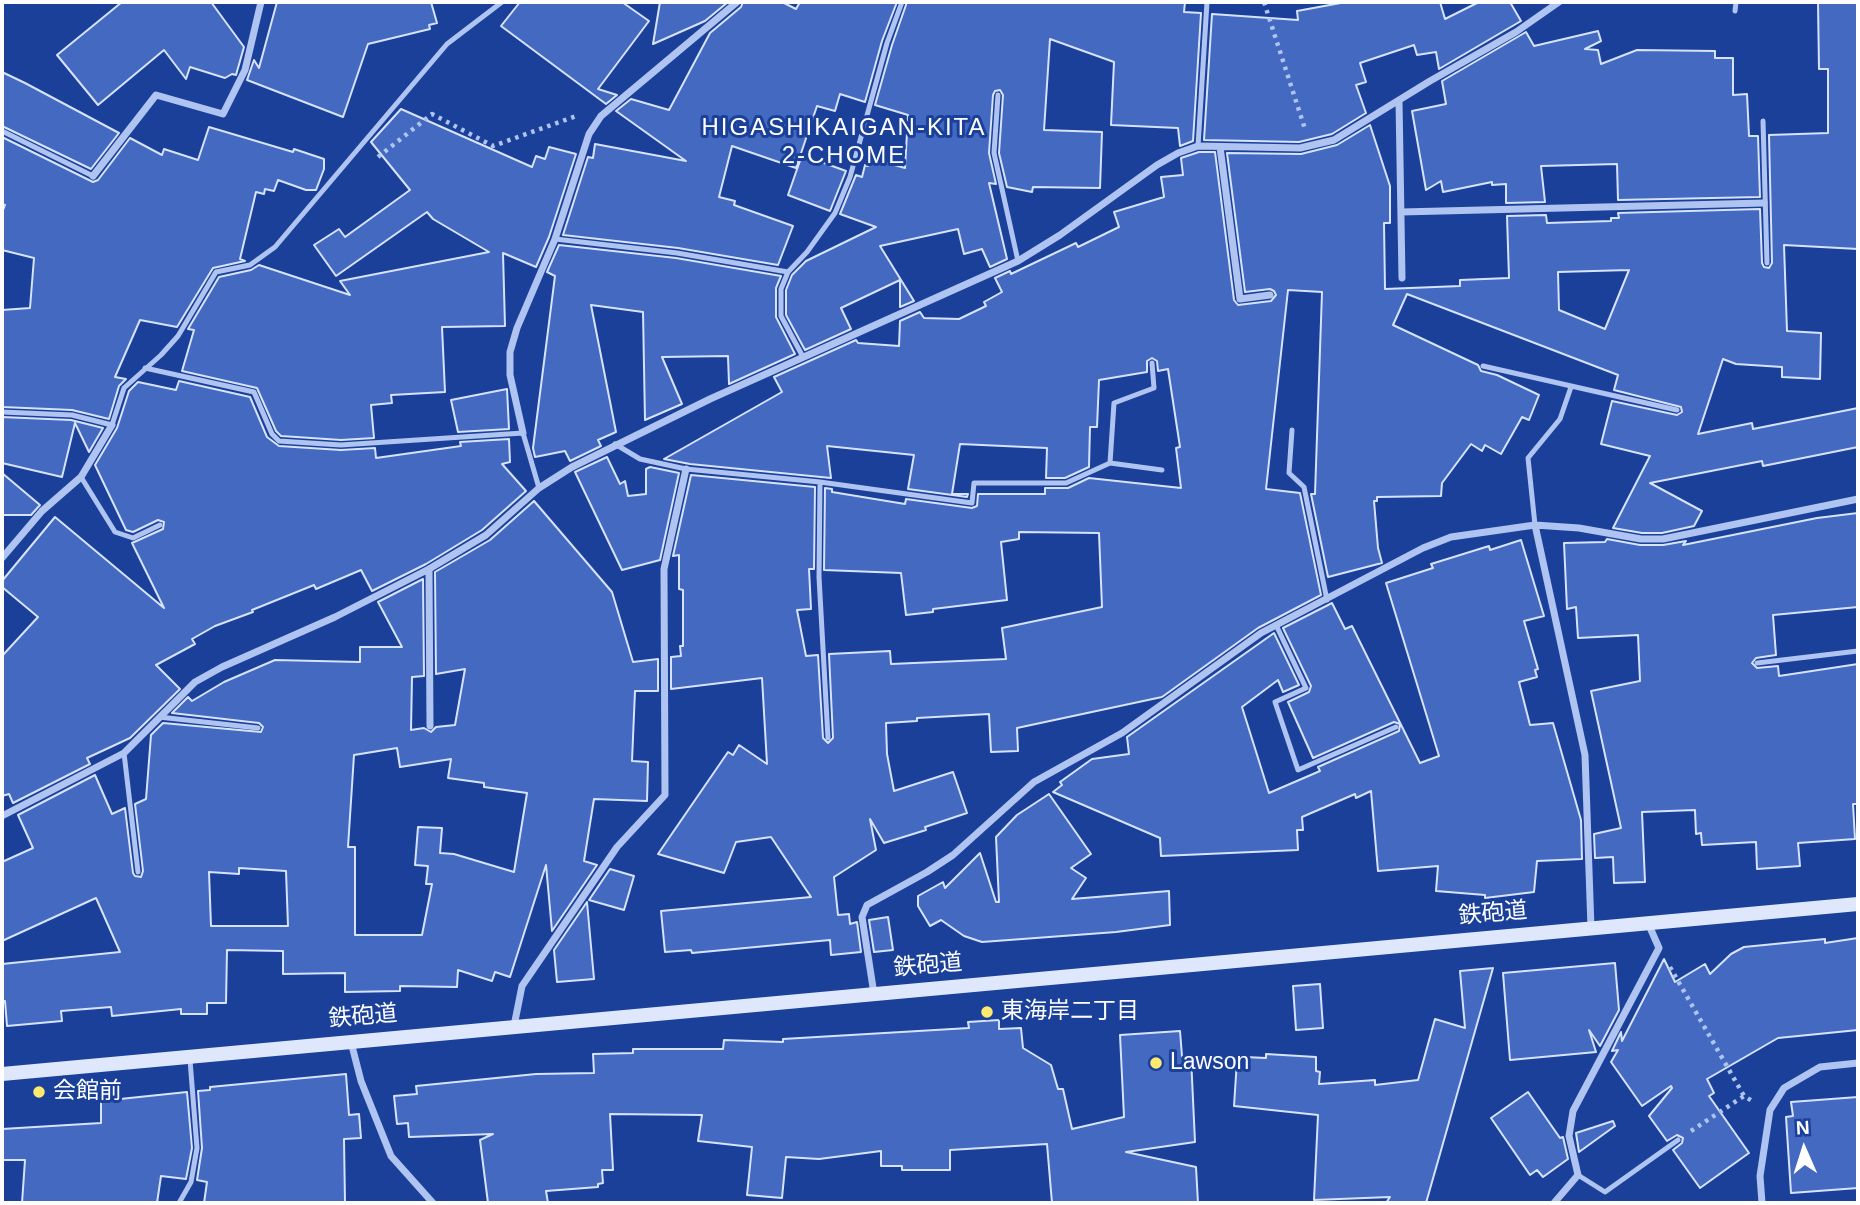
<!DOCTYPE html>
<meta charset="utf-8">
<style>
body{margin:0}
#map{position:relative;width:1860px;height:1205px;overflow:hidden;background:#1a409a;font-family:Helvetica,sans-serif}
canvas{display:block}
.frame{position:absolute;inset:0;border:4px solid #fff;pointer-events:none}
.north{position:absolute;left:1769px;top:1114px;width:70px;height:70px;-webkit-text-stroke:5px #1a409a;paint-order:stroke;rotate:357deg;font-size:19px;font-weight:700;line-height:28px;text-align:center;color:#fff}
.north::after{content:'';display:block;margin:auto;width:24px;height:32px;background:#fff;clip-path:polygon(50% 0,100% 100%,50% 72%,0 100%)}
</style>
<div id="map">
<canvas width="1860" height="1205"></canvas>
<div class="frame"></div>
<div class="north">N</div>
</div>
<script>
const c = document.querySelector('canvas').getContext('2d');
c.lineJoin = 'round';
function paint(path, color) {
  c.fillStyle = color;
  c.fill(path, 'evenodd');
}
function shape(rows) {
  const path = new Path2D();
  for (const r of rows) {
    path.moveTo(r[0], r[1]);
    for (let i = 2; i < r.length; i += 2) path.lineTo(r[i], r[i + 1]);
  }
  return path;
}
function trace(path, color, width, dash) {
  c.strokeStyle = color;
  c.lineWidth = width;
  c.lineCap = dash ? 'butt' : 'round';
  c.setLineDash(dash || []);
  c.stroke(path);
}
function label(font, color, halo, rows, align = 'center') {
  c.font = font + ' Helvetica,"Noto Sans JP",sans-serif';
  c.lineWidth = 6;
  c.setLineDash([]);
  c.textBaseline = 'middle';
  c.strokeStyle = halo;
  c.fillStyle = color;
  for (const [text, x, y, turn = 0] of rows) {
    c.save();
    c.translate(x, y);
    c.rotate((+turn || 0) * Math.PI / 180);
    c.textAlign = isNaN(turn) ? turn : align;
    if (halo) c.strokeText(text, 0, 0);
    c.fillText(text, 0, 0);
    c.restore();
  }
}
const building = shape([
 [122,2,211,2,244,47,236,75,232,74,225,78,190,67,186,79,164,50,98,105,57,55,122,2],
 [277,2,431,2,437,23,429,25,430,29,368,44,343,117,247,80,254,60,259,68,277,2],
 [520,2,622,2,649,21,598,89,617,95,606,104,501,26,520,2],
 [660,2,728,2,705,21,653,44,660,2],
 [743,2,782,2,796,9,800,2,897,2,882,41,865,102,840,94,835,111,817,106,796,168,732,146,719,197,735,201,734,205,793,226,778,265,678,248,563,235,588,157,593,158,595,144,686,161,616,111,631,99,669,110,710,33,741,7,743,2],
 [907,2,1185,2,1184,12,1201,13,1193,141,1180,146,1178,128,1111,125,1114,62,1050,39,1044,130,1102,132,1100,188,1033,187,1032,192,1007,187,999,153,1003,95,1000,90,995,91,993,95,989,153,996,184,989,183,1007,259,990,267,982,249,964,254,958,229,880,246,914,301,900,307,900,280,841,308,851,329,805,350,786,315,786,290,792,275,806,261,876,227,840,214,856,175,862,177,865,165,868,166,870,158,905,168,908,115,875,105,892,45,907,2],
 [1346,2,1440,2,1445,19,1479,2,1510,2,1521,21,1439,69,1436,52,1417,55,1414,45,1360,63,1366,82,1356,85,1366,113,1332,134,1299,142,1204,140,1212,14,1298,20,1297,11,1346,2],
 [1818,2,1858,2,1858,249,1784,245,1787,331,1821,333,1820,379,1782,377,1782,367,1736,364,1723,359,1698,434,1752,423,1753,429,1858,408,1858,447,1763,466,1762,461,1650,483,1702,511,1694,526,1662,533,1642,533,1613,528,1650,456,1601,444,1612,401,1677,415,1682,412,1681,407,1614,390,1618,375,1407,294,1393,325,1478,365,1481,371,1497,375,1539,395,1529,420,1522,417,1501,454,1485,445,1482,451,1471,444,1442,483,1441,496,1377,497,1377,501,1374,501,1378,548,1382,563,1328,577,1311,494,1315,494,1322,292,1288,290,1266,489,1300,493,1321,595,1258,628,1162,697,1017,728,1018,751,991,752,989,714,917,718,917,721,886,723,887,754,894,791,953,772,967,813,925,827,926,830,884,843,870,819,876,850,834,877,838,915,849,914,850,924,857,922,861,952,831,955,830,940,692,953,691,950,665,952,661,911,811,897,771,837,736,842,724,873,658,854,728,752,733,755,739,745,767,764,762,678,671,689,671,657,681,656,680,646,683,646,683,590,679,589,679,555,673,556,691,475,815,487,814,569,809,569,811,609,797,610,806,656,818,655,823,738,828,743,833,738,829,654,890,651,891,664,1006,659,1002,628,1102,607,1099,533,1019,532,1019,539,1001,542,1007,600,933,609,933,612,906,615,901,573,824,570,825,488,832,489,832,492,905,504,906,499,972,508,977,506,978,494,1045,494,1045,488,1068,488,1089,478,1181,488,1176,448,1180,447,1168,369,1158,371,1157,361,1152,358,1147,361,1147,372,1099,380,1097,427,1090,427,1089,467,1065,478,1046,478,1047,448,960,444,952,494,968,494,967,497,908,489,914,455,827,446,831,478,690,464,664,459,782,392,774,377,856,340,858,343,899,346,900,321,920,312,924,318,959,319,986,306,984,302,1002,292,995,278,1010,271,1011,274,1076,243,1078,247,1119,227,1114,212,1164,197,1161,177,1183,175,1181,158,1199,152,1215,152,1234,300,1238,305,1271,301,1276,295,1274,291,1270,289,1245,292,1227,153,1301,154,1337,145,1370,125,1390,186,1390,223,1384,223,1385,289,1460,286,1460,280,1509,278,1507,216,1546,215,1547,223,1611,221,1611,218,1619,218,1618,213,1760,209,1762,263,1764,267,1769,268,1772,263,1769,135,1828,133,1828,69,1819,69,1818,2],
 [1629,270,1605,329,1559,310,1558,272,1629,270],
 [1598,31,1601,41,1585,49,1598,50,1601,64,1637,50,1715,51,1715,58,1733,58,1733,95,1747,94,1749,136,1758,136,1760,197,1618,200,1617,164,1541,166,1545,202,1506,203,1506,184,1492,185,1492,182,1443,192,1441,181,1426,190,1412,111,1446,104,1442,81,1526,32,1534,46,1598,31],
 [2,72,25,83,119,133,91,169,2,126,2,72],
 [401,109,532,167,536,156,545,159,549,147,576,154,549,237,536,267,503,253,505,326,442,327,445,392,391,395,392,403,371,405,374,438,341,440,281,436,276,431,257,388,182,371,194,330,188,329,219,277,251,270,259,265,350,295,340,281,489,252,433,219,427,212,336,276,314,245,339,229,345,237,410,190,371,142,401,109],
 [209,127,293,152,294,149,324,159,324,169,316,190,306,190,278,180,274,191,265,189,264,194,256,192,240,259,245,261,213,268,177,327,140,320,115,377,126,379,119,386,109,419,72,410,2,407,2,310,30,308,34,258,2,250,2,212,5,205,2,204,2,137,93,182,98,180,130,138,162,155,164,149,198,160,209,127],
 [802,155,846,171,830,211,788,195,802,155],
 [559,245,676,258,781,276,776,288,776,317,795,354,729,384,728,356,662,357,682,404,645,420,643,312,591,305,616,432,598,440,601,446,570,461,565,451,535,457,533,448,555,276,547,272,559,245],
 [179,381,250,397,267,437,279,446,341,450,375,448,376,458,461,446,460,442,509,439,510,462,502,464,526,491,482,530,426,564,372,591,361,570,316,589,314,585,252,610,253,612,215,626,192,639,195,644,156,665,180,689,130,738,87,758,90,764,13,803,9,794,2,796,2,656,38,617,2,587,2,581,55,517,164,608,132,543,163,529,164,522,158,520,133,532,126,530,95,465,117,428,129,391,138,382,176,390,179,381],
 [507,389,509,429,458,432,451,400,507,389],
 [2,417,71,420,103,428,89,452,75,423,62,477,2,463,2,417],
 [607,457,620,484,625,481,628,496,646,494,646,469,650,467,679,473,660,560,622,570,575,472,607,457],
 [2,473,40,505,31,515,2,515,2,473],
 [534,501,612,592,633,662,658,659,658,691,635,691,632,761,648,762,647,801,594,799,584,861,597,865,552,931,546,865,510,977,495,972,492,981,458,970,457,987,400,986,400,991,345,992,345,973,283,974,283,951,227,950,226,1003,207,1003,207,1014,181,1014,181,1009,112,1016,111,1007,61,1011,62,1021,7,1026,5,1001,2,1001,2,964,120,952,96,898,2,941,2,862,33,848,18,815,95,775,112,814,125,808,133,873,135,876,141,877,143,871,135,804,146,799,151,735,163,723,261,732,263,727,259,723,172,713,188,697,192,701,224,682,275,660,360,662,360,647,402,647,378,602,423,579,424,676,412,677,411,730,424,728,431,732,436,727,455,725,465,669,436,674,435,572,490,540,534,501],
 [397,748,400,767,451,759,448,778,484,783,484,787,527,793,514,872,454,854,440,853,442,828,418,827,415,865,428,866,426,884,432,884,422,935,355,935,355,847,348,847,354,755,397,748],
 [239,868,286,871,288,926,211,926,209,872,239,874,239,868],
 [1858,513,1858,607,1773,615,1776,655,1756,658,1752,663,1757,668,1778,666,1779,676,1858,664,1858,804,1853,804,1855,839,1798,843,1800,866,1757,869,1756,842,1702,845,1701,833,1696,834,1695,810,1642,812,1645,882,1614,883,1613,857,1595,858,1594,834,1621,828,1591,691,1640,681,1638,635,1578,638,1576,607,1567,609,1564,543,1605,542,1607,539,1640,545,1663,545,1686,541,1683,545,1817,518,1858,513],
 [1521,540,1544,616,1524,621,1538,669,1535,670,1537,677,1519,682,1530,725,1553,723,1581,820,1582,859,1537,861,1534,892,1485,898,1485,895,1436,891,1438,866,1378,871,1371,791,1356,798,1355,794,1302,817,1303,830,1297,830,1298,850,1161,856,1160,838,1053,792,1062,785,1060,782,1092,759,1129,754,1127,737,1274,633,1299,685,1283,692,1278,680,1242,707,1269,793,1320,771,1318,767,1399,731,1400,724,1394,722,1313,758,1288,702,1309,692,1311,686,1283,628,1332,603,1345,629,1352,626,1420,763,1439,756,1386,583,1433,568,1431,564,1444,560,1489,546,1490,550,1521,540],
 [1049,794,1091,854,1071,868,1086,878,1072,899,1169,891,1170,925,1116,932,982,942,964,936,941,920,930,926,918,906,918,896,943,882,945,888,980,853,996,902,999,902,996,837,1017,815,1049,794],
 [610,869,634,876,624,910,589,900,610,869],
 [587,902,594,979,557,982,554,950,587,902],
 [888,917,893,950,874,952,869,920,888,917],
 [1858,938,1858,1030,1778,1038,1707,1079,1714,1093,1709,1096,1749,1153,1700,1188,1673,1150,1682,1143,1683,1138,1677,1135,1667,1141,1649,1116,1672,1088,1671,1086,1642,1106,1611,1062,1618,1050,1612,1051,1621,1032,1622,1041,1664,959,1675,982,1705,964,1710,974,1731,954,1744,947,1825,939,1825,943,1858,938],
 [1615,963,1619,1010,1600,1046,1589,1030,1596,1052,1510,1060,1503,973,1615,963],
 [1493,968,1426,1203,1386,1203,1390,1197,1314,1200,1318,1115,1234,1106,1237,1060,1244,1061,1245,1057,1266,1058,1266,1054,1316,1057,1316,1071,1320,1072,1319,1084,1375,1080,1375,1085,1418,1080,1435,1019,1465,1028,1460,971,1493,968],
 [1320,984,1323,1028,1296,1030,1293,986,1320,984],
 [999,1020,999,1029,1021,1028,1023,1048,1051,1065,1058,1089,1063,1089,1072,1129,1124,1117,1120,1035,1180,1031,1182,1056,1191,1057,1195,1142,1126,1152,1196,1167,1198,1203,1052,1203,1047,1144,950,1150,950,1170,902,1170,902,1166,881,1166,881,1151,819,1159,786,1157,782,1198,747,1195,752,1147,698,1141,702,1115,610,1114,613,1170,602,1170,603,1183,598,1184,598,1187,546,1191,548,1203,488,1203,480,1140,493,1134,409,1137,408,1123,397,1124,394,1096,417,1094,416,1086,536,1074,594,1073,593,1054,633,1053,633,1049,723,1049,724,1040,783,1042,783,1039,969,1028,968,1022,999,1020],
 [346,1074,349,1115,359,1114,361,1138,344,1139,345,1203,204,1203,207,1182,197,1180,202,1148,198,1091,210,1090,210,1087,346,1074],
 [187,1092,192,1148,186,1179,161,1176,157,1203,22,1203,25,1160,2,1160,2,1129,101,1123,101,1101,187,1092],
 [1528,1092,1560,1138,1563,1137,1568,1159,1543,1177,1537,1170,1530,1175,1491,1118,1528,1092],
 [1858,1097,1858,1188,1791,1193,1786,1117,1793,1116,1791,1102,1858,1097],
 [1613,1121,1615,1126,1579,1152,1576,1133,1613,1121]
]);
paint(building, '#4369c1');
trace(building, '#d7e2fc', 2);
trace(shape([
 [1264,2,1305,129],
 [378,157,432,114,493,146,579,115],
 [1670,967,1744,1096],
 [1691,1131,1744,1096,1754,1102]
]), '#afc4f1', 4.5, [3.5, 5]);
trace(shape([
 [1735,11,1736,2],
 [998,95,994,153,1018,261],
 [1763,121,1767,263],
 [2,131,93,176],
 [1198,146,1207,2],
 [555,239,677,253,788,272],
 [803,357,781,316,781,289,788,272,807,252,835,213,850,177,887,43,902,2],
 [1483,366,1677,410],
 [145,368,254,392,272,434,279,441,341,445,523,433,539,488],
 [2,412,72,415,112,425,124,388,161,355,178,336,216,272,250,265,275,247,447,44,502,2],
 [1292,430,1289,473,1304,487,1327,600],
 [615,444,640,459,686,469,820,482,972,503,974,483,1066,483,1110,463,1162,470],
 [1110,463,1114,403,1154,388,1152,363],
 [81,477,115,532,133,538,160,525],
 [820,482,819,577,828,738],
 [1535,525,1528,458,1560,419,1571,387],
 [1276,625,1306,688,1275,702,1298,770,1396,727],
 [1757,663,1858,651],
 [159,717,258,728],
 [124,753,138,872],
 [1578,1175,1605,1192,1678,1140],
 [179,1203,191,1182,197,1148,190,1060]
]), '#afc4f1', 5);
trace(shape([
 [1399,101,1402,278],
 [1220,147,1240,299,1270,295],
 [93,176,156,95,223,114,245,70,261,2],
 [1401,212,1764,203],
 [523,433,510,375,510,352,517,328,555,239,589,134,601,116,737,2],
 [1535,525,1585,755,1591,928],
 [2,558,42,511,81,477,112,425],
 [429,569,430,726],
 [2,816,124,753,195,682,222,667,335,617,429,569,486,535,539,488,572,467,710,399,1018,261,1060,235,1157,165,1178,153,1198,146,1300,148,1334,140,1430,81,1516,32,1559,2],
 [874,994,862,917,867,905,927,872,953,855,1034,782,1122,733,1261,633,1423,548,1451,537,1535,525,1579,528,1641,539,1663,539,1858,499],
 [514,1026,522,986,617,847,665,795,664,569,686,469],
 [351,1042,361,1081,391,1156,433,1203],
 [1554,1203,1578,1175,1569,1136,1573,1111,1659,948,1648,923],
 [1762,1203,1760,1176,1770,1110,1784,1088,1820,1067,1858,1063]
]), '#afc4f1', 7);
trace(shape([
 [2,1074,1858,904]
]), '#dee7fc', 14);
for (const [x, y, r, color] of [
 [987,1012,7,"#ffe96f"],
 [1156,1063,7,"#ffe96f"],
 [39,1092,7,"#ffe96f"]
]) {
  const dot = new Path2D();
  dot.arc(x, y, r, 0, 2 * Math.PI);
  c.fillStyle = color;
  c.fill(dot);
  trace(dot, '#1a409a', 2.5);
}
label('23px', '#fff', '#1a409a', [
 ["鉄砲道",1493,914,-5],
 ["鉄砲道",928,966,-5],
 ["鉄砲道",363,1017,-5]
]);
label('23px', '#fff', '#1a409a', [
 ["東海岸二丁目",1001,1012],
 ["Lawson",1170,1063],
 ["会館前",53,1092]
], 'left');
c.letterSpacing = '2px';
label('24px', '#fff', '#1a409a', [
 ["HIGASHIKAIGAN-KITA",844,128],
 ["2-CHOME",844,156]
]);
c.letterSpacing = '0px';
</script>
